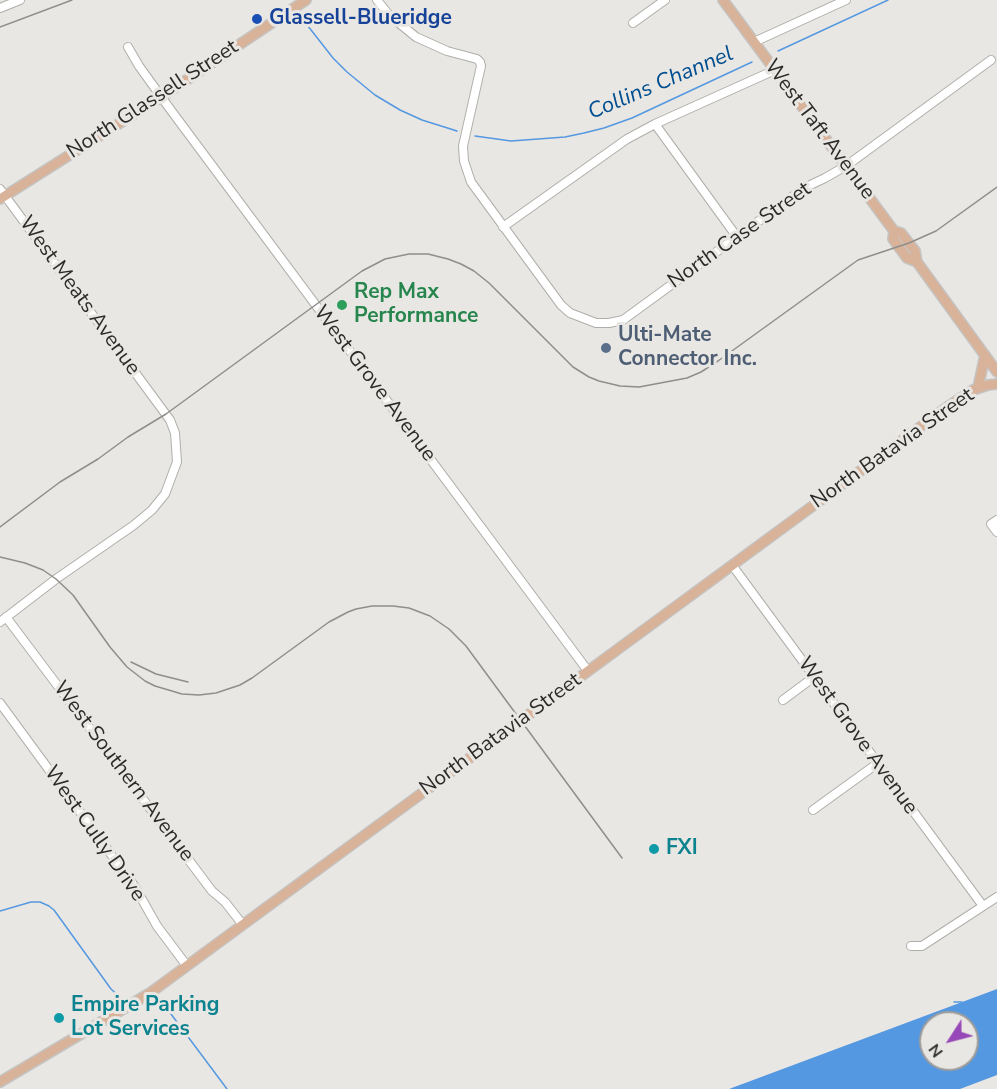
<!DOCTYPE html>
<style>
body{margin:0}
#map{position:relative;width:997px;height:1089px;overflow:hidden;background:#e9e7e3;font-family:"Nunito Sans",sans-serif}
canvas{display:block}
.north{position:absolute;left:919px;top:1011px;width:60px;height:60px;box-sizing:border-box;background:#e9e7e3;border:2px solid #9d9c99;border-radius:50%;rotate:234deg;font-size:16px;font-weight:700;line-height:24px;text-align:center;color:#2c2b29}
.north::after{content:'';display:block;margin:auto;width:21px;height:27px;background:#9748b8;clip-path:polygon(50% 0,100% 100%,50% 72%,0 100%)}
</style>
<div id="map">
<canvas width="997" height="1089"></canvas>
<div class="north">N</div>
</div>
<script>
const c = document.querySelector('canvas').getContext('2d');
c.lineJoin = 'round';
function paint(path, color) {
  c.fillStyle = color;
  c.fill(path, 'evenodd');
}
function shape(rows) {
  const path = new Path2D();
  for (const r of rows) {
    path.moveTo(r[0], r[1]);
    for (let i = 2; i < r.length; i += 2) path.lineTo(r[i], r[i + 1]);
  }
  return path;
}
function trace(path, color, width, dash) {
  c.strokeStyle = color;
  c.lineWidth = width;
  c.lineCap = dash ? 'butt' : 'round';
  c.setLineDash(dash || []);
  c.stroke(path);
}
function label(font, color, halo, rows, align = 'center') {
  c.font = font + ' "Nunito Sans",sans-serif';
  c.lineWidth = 6;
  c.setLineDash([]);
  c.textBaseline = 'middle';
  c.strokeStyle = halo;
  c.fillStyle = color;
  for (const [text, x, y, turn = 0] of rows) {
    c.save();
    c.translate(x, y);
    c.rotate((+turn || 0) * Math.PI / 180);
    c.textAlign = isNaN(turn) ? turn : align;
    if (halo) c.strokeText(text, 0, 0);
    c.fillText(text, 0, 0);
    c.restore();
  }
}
paint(shape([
 [997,989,997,1075,960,1089,729,1089],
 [931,1023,967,1023,967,1059,931,1059]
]), '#5498e1');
trace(shape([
 [304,21,333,58,347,72,375,95,400,110,422,120,457,131],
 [778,51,888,0],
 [475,136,511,141,565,137,584,133,604,128,632,118,752,62],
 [0,911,31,902,40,902,49,906,54,910,111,989,120,997],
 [158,1001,165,1006,227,1089],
 [954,1002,962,1002]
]), '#5498e1', 1.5);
const minor = shape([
 [377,0,389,15,416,37,447,51,477,59,480,62,481,66,463,146,464,161,471,182,561,305,570,313,596,323,609,323,623,320,804,188,825,178,846,166,991,60],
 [0,8,20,0],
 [633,23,665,0],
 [754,42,846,0],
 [128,47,139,66,170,109,588,671],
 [655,124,737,237],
 [0,189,170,420,175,433,177,462,165,494,152,510,134,525,56,579,0,622],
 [503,227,627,139,655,124,775,70],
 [997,520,991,524,997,532],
 [732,565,983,906],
 [6,617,212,891,225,902,243,925],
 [783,700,814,677],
 [0,703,135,887,157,926,187,966],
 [813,810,878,763],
 [911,946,922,946,997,897]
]);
const major = shape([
 [723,0,894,231,901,233,915,251,917,262,997,372],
 [0,199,161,97,306,0],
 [894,231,893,239,907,258,917,262],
 [978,388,985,355],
 [0,1082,150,993,946,408,973,390,988,385,997,384]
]);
trace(minor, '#afaeaa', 10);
trace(major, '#c4c4c3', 12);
trace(minor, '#fff', 8);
trace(major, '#d8b299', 9);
trace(shape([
 [0,27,72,0],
 [0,527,60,482,98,459,128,437,166,414,362,271,385,259,409,254,428,254,448,259,461,264,474,271,489,283,573,367,589,377,599,381,620,386,639,387,687,378,701,372,718,361,858,260,909,243,936,231,997,187],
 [0,557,25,563,43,570,56,579,73,595,110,647,127,667,145,681,155,686,182,694,199,695,216,693,240,685,252,678,329,622,348,612,356,609,372,606,393,606,409,608,430,616,449,629,466,646,622,858],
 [131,662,156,674,188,682]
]), '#908e8b', 1.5);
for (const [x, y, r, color] of [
 [257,19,6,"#1a4fb4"],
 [342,305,6,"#2e9e5b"],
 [606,348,6,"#5c6f8a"],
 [654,849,6,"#0f9aa8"],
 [59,1018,6,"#0f9aa8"]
]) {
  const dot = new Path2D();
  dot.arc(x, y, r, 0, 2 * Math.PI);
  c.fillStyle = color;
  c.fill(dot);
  trace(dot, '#e9e7e3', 2);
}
label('bold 21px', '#164399', '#e9e7e3', [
 ["Glassell-Blueridge",269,19]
], 'left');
label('21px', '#2c2b29', '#e9e7e3', [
 ["North Glassell Street",153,100,-33],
 ["West Taft Avenue",819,130,53],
 ["North Case Street",740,236,-35],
 ["West Meats Avenue",79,296,54],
 ["West Grove Avenue",374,384,53],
 ["North Batavia Street",893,449,-35],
 ["North Batavia Street",501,735,-36],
 ["West Grove Avenue",857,736,54],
 ["West Southern Avenue",123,772,53],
 ["West Cully Drive",94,834,55]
]);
label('bold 21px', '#27864d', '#e9e7e3', [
 ["Rep Max",354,293],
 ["Performance",354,317]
], 'left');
label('bold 21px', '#4e5e75', '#e9e7e3', [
 ["Ulti-Mate",618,336],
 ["Connector Inc.",618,360]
], 'left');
label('bold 21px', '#0d838f', '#e9e7e3', [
 ["FXI",666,849],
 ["Empire Parking",71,1006],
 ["Lot Services",71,1030]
], 'left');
label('italic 22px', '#004e90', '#e9e7e3', [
 ["Collins Channel",661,84,-23]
]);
</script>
